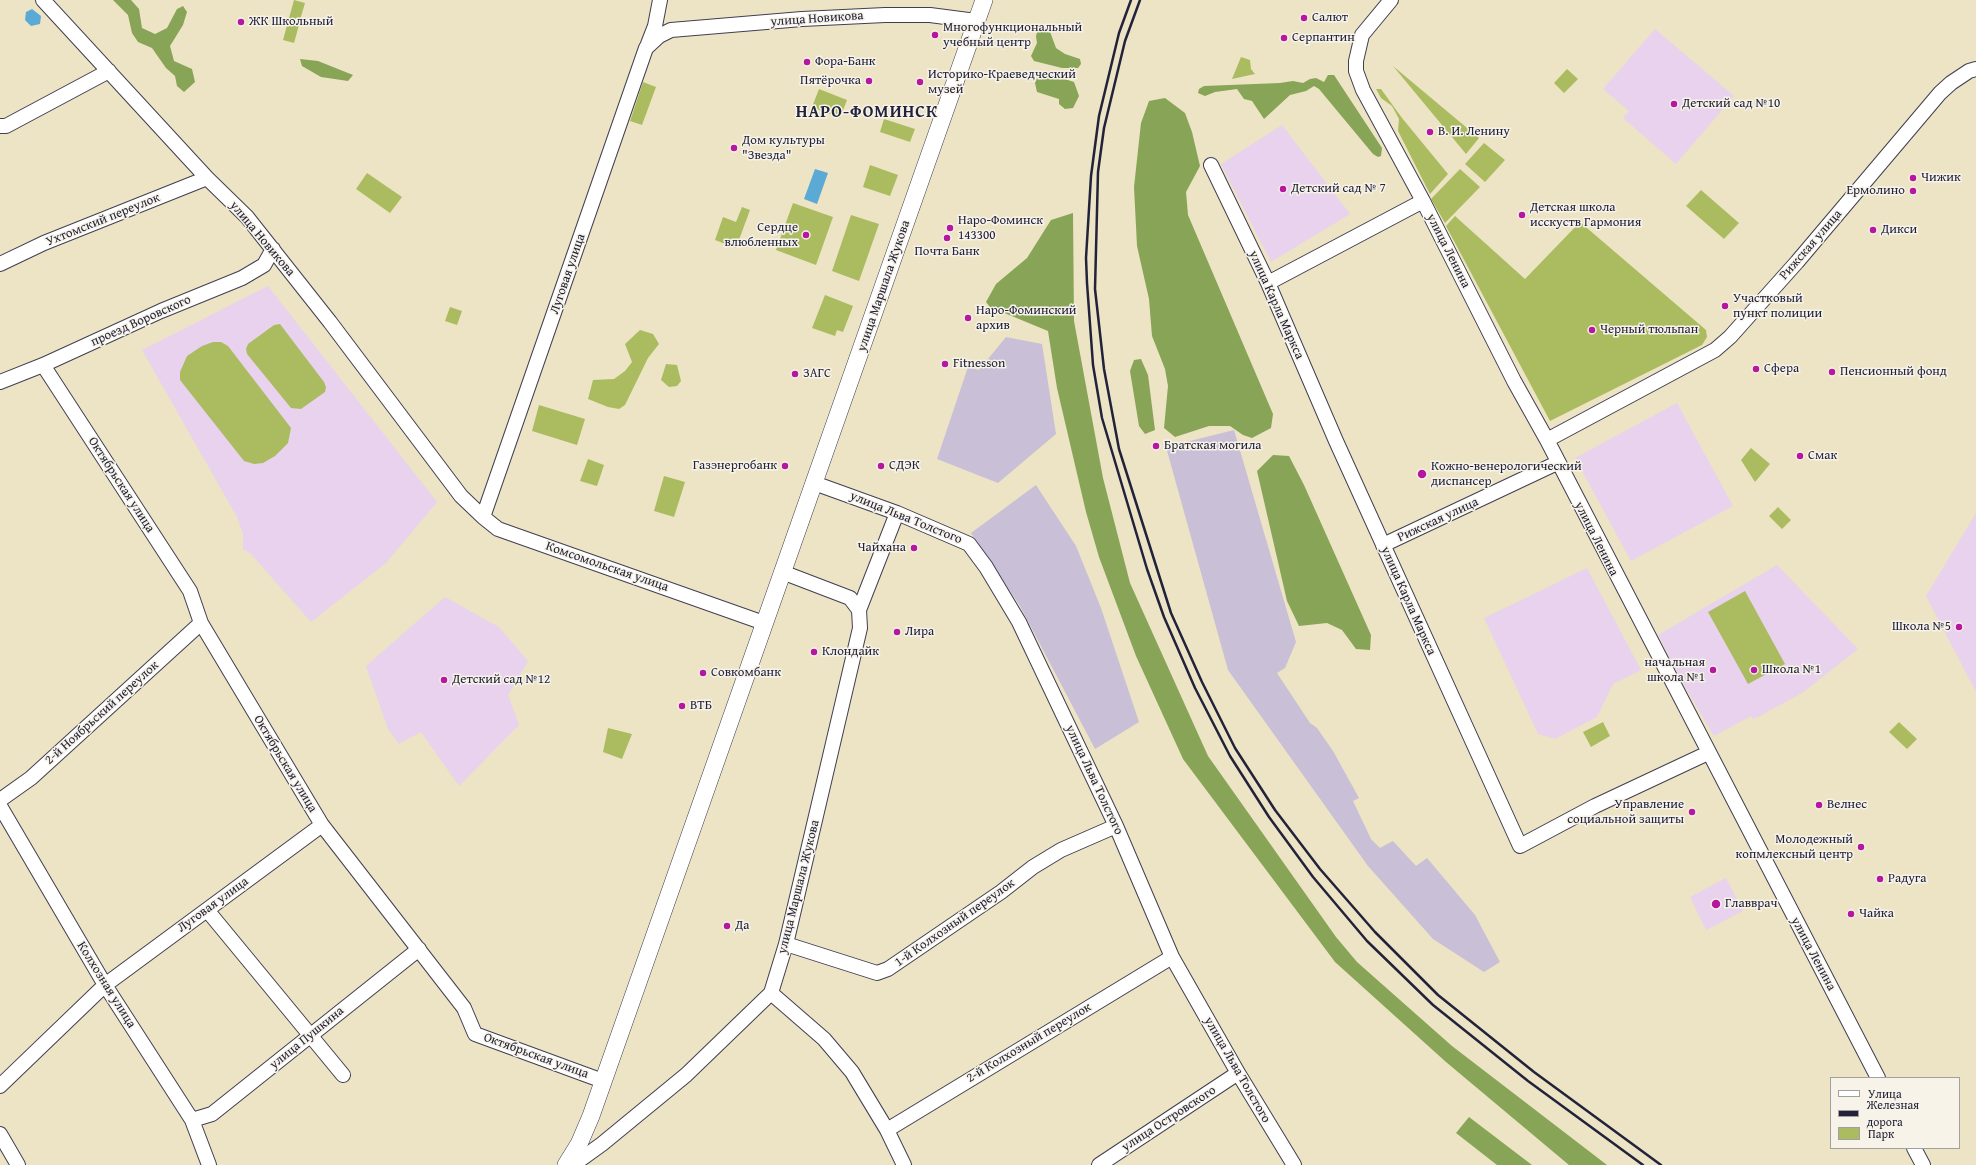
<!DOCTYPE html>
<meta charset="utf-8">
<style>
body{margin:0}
#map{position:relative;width:1976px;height:1165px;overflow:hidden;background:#ece4c4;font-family:"Gentium Book Plus",serif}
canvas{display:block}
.legend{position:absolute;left:1830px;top:1077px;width:130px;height:72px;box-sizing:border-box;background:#f7f3e8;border:1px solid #a29fa3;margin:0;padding:5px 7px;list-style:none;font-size:12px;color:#22223b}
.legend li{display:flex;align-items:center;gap:8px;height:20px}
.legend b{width:20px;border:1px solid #a29fa3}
</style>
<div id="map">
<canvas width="1976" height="1165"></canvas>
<ul class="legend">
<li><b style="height:5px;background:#fff"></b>Улица</li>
<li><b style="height:5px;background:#22223b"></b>Железная дорога</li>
<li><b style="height:11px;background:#abbc60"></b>Парк</li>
</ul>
</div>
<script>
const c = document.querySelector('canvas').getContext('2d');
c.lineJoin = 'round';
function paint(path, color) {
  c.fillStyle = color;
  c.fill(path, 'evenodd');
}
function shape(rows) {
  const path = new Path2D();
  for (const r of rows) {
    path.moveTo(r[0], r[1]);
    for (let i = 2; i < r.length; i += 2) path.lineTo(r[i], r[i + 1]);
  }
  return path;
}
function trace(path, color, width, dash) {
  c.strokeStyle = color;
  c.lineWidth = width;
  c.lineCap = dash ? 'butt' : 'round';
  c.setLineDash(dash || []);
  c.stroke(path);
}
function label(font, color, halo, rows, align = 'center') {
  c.font = font + ' "Gentium Book Plus",serif';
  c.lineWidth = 3;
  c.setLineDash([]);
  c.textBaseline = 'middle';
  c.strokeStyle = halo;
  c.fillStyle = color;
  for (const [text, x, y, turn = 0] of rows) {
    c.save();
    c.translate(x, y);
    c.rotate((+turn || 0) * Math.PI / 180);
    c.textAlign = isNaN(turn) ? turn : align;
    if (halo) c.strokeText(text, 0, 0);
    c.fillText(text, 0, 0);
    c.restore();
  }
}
paint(shape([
 [1655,29,1734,96,1676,164,1623,118,1629,111,1603,89],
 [1282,125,1350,214,1271,262,1221,164],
 [268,286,437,502,386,563,311,622,251,554,243,549,243,534,237,517,142,350],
 [1677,403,1733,506,1631,561,1575,458],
 [1976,513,1976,692,1926,596],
 [1777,565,1858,649,1802,693,1758,717,1753,719,1751,716,1714,736,1687,690,1658,635],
 [1587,568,1641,670,1613,684,1597,717,1555,739,1538,734,1484,618],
 [445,597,499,627,528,661,508,695,519,725,459,786,421,732,399,744,388,729,366,666],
 [1726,878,1743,911,1706,930,1690,897]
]), '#e8d2ee');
paint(shape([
 [1006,337,1042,344,1056,434,998,483,937,459,968,367,979,370],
 [1234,430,1296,642,1285,668,1277,673,1310,723,1317,728,1333,751,1359,798,1353,801,1371,839,1380,848,1393,841,1416,866,1427,858,1475,915,1500,962,1484,972,1433,939,1368,866,1228,670,1166,447],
 [1036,485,1076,546,1101,608,1139,722,1095,749,1020,606,971,533]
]), '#c9bfd7');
paint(shape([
 [294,0,305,3,300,20,304,21,302,25,299,25,294,43,283,40],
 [1241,57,1250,60,1251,69,1255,74,1232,79],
 [1393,66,1479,138,1466,154],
 [1567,69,1578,79,1564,93,1554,83],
 [643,82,656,87,642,125,630,121],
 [819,89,847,100,840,118,812,107],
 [1376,89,1381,89,1402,118,1448,174,1430,194,1398,131,1399,119,1392,106,1381,98],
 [884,119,915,129,910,142,880,132],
 [1484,143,1505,160,1485,182,1465,164],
 [870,165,898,175,890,196,863,187],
 [1460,169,1480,187,1445,223,1431,199],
 [367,173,402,197,390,213,356,189],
 [1701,190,1739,223,1724,239,1686,206],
 [793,203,833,217,816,265,776,250],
 [742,207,750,210,736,248,715,240,723,217,736,222],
 [851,215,879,224,859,281,832,271],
 [1455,216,1525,279,1580,222,1706,330,1707,337,1702,345,1550,421,1446,226],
 [825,295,853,306,843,332,837,330,835,336,812,328],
 [450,307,462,311,457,325,445,321],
 [280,324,324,382,326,387,325,392,301,409,291,408,247,354,246,349,248,344,274,325],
 [640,330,653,334,659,344,648,358,625,405,619,409,608,407,588,399,593,380,614,379,625,371,632,362,625,344],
 [213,342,221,342,228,346,291,428,288,443,275,456,263,463,254,464,244,461,180,380,180,372,187,356,202,346],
 [666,364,677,365,681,381,677,386,669,387,661,380],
 [539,405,585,419,577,445,532,431],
 [1751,448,1770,464,1755,482,1741,460],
 [588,459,604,465,597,486,580,481],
 [664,476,685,482,674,517,654,511],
 [1778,507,1791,520,1782,529,1769,516],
 [1745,591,1785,664,1748,684,1708,612],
 [1603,722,1610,736,1591,747,1583,732],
 [1899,722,1917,739,1907,749,1889,732],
 [608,728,632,734,622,759,603,752]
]), '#abbc60');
paint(shape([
 [113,0,131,0,139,9,142,28,155,34,167,28,177,9,183,6,187,12,183,25,170,46,174,61,192,69,195,82,184,92,177,86,175,76,166,68,152,48,138,42,132,33,128,15],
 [1044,27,1049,29,1056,48,1065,54,1080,59,1081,64,1078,68,1062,68,1034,61,1031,56,1037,43,1036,36,1038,29],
 [300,59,318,61,353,75,348,81,321,77,302,66],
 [1043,72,1074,82,1079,96,1073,108,1065,109,1059,104,1059,99,1037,92,1035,83,1038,76],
 [1328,75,1334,75,1382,148,1381,156,1378,157,1373,154,1319,89,1314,86,1306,91,1290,95,1264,119,1252,101,1244,99,1237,89,1215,92,1205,96,1198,93,1199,89,1204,86,1280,83,1293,81,1303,83,1310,79,1316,78,1324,82],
 [1165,98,1185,113,1192,132,1200,166,1186,192,1188,215,1273,414,1271,428,1252,438,1243,435,1230,426,1209,426,1175,437,1164,428,1168,386,1165,369,1152,336,1149,299,1137,246,1134,187,1141,123,1149,101],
 [1073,213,1074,321,1103,478,1130,583,1208,756,1336,937,1357,962,1452,1046,1607,1165,1569,1165,1446,1062,1335,962,1183,759,1136,656,1099,557,1086,512,1057,388,1048,331,990,307,986,302,996,284,1027,258,1051,220],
 [1141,359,1148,375,1155,430,1145,434,1139,426,1130,371,1134,360],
 [1273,455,1289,456,1304,485,1371,635,1370,650,1356,649,1342,630,1327,623,1299,626,1287,601,1257,471],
 [1469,1117,1532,1165,1497,1165,1456,1133]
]), '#88a456');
paint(shape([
 [32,9,41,16,40,24,31,26,25,20,26,12],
 [815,169,828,173,817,204,804,199]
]), '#5baad5');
const minor = shape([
 [43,0,207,178,247,217,330,322,461,496,483,517,498,529,764,623],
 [1391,0,1362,35,1356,61,1356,71,1363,90,1423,201,1514,381,1547,440,1878,1078],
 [648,44,655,26,660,0],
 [0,126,6,126,109,71],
 [1211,165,1268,283,1336,441,1520,846,1595,806,1708,753],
 [0,264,44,243,207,178],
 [1268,283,1423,201],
 [43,365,190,591,201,623,322,825,464,1008,475,1034,603,1081],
 [0,382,43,365,161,311,242,278,264,265,273,249],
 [1547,440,1715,350,1730,337,1797,262,1940,93,1951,83,1969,71,1976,69],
 [814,483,897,513,969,544,986,567,1019,622,1116,826,1172,957,1238,1073,1294,1165],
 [483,517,646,48,659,36,671,30,802,19,885,15,930,15,976,21],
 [1383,545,1557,463],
 [859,610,897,513],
 [0,800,31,778,201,623],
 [0,806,105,985,192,1120,209,1165],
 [207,910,343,1075],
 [786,944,877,973,888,969,1001,892,1033,867,1061,850,1116,826],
 [771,993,824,1039,852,1072,887,1130,904,1165],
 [0,1086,105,985,322,825],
 [192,1120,212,1114,419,949],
 [887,1130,1172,957],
 [0,1134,18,1165],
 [1914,1148,1923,1165],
 [573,1165,602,1144,686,1075,771,993,786,944,860,628,859,610,850,598,782,572],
 [1099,1165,1238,1073]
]);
const major = shape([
 [566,1165,579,1144,591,1116,984,0]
]);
trace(minor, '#403f50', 16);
trace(major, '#403f50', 18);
trace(minor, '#fff', 14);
trace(major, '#fff', 17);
trace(shape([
 [1131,0,1119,33,1099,116,1091,176,1086,258,1087,283,1093,365,1102,418,1147,569,1164,617,1195,688,1230,756,1269,817,1313,877,1367,941,1433,1005,1528,1081,1643,1165],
 [1140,0,1125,41,1104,128,1098,172,1095,289,1104,369,1119,449,1171,613,1202,682,1235,748,1275,810,1320,869,1375,932,1438,995,1534,1072,1661,1165]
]), '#22223b', 2.5);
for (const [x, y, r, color] of [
 [1304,18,4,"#b5179e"],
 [241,22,4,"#b5179e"],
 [935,35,4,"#b5179e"],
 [1284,38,4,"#b5179e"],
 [807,62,4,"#b5179e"],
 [869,81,4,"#b5179e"],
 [920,82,4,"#b5179e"],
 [1674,104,4,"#b5179e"],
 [1430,132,4,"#b5179e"],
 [734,148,4,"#b5179e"],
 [1913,178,4,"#b5179e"],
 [1283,189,4,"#b5179e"],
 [1913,191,4,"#b5179e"],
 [1522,215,4,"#b5179e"],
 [950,228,4,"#b5179e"],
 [1873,230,4,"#b5179e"],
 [806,235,4,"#b5179e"],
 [947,238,4,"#b5179e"],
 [1725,306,4,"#b5179e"],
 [968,318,4,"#b5179e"],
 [1592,330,4,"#b5179e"],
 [945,364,4,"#b5179e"],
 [1756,369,4,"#b5179e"],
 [1832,372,4,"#b5179e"],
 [795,374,4,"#b5179e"],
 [1156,446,4,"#b5179e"],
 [1800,456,4,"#b5179e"],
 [785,466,4,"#b5179e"],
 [881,466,4,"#b5179e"],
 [1422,474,5,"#b5179e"],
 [914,548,4,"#b5179e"],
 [1959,627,4,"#b5179e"],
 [897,632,4,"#b5179e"],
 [814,652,4,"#b5179e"],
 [1713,670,4,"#b5179e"],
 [1754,670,4,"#b5179e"],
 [703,673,4,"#b5179e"],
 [444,680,4,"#b5179e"],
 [682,706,4,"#b5179e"],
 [1819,805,4,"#b5179e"],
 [1692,812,4,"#b5179e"],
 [1861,847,4,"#b5179e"],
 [1880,879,4,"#b5179e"],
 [1716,904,5,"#b5179e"],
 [1851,914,4,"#b5179e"],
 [727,926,4,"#b5179e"]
]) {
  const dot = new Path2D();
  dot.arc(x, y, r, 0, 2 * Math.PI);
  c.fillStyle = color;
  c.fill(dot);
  trace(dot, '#f7f3e8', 1.5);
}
label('13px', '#22223b', '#f7f3e8', [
 ["Салют",1312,18],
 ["ЖК Школьный",249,22],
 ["Многофункциональный",943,28],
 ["учебный центр",943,43],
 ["Серпантин",1292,38],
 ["Фора-Банк",815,62],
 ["Историко-Краеведческий",928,75],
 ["музей",928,90],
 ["Пятёрочка",861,81,"right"],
 ["Детский сад №10",1682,104],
 ["В. И. Ленину",1438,132],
 ["Дом культуры",742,141],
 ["\"Звезда\"",742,156],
 ["Чижик",1921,178],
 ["Детский сад № 7",1291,189],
 ["Ермолино",1905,191,"right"],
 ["Детская школа",1530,208],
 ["исскуств Гармония",1530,223],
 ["Наро-Фоминск",958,221],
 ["143300",958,236],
 ["Сердце",798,228,"right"],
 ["влюбленных",798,243,"right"],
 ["Дикси",1881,230],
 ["Почта Банк",947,252,"center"],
 ["Участковый",1733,299],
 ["пункт полиции",1733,314],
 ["Наро-Фоминский",976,311],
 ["архив",976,326],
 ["Черный тюльпан",1600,330],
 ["Fitnesson",953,364],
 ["Сфера",1764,369],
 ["Пенсионный фонд",1840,372],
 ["ЗАГС",803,374],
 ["Братская могила",1164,446],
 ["Смак",1808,456],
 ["Газэнергобанк",777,466,"right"],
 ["СДЭК",889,466],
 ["Кожно-венерологический",1431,467],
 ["диспансер",1431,482],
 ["Чайхана",906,548,"right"],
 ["Школа №5",1951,627,"right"],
 ["Лира",905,632],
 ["Клондайк",822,652],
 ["начальная",1705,663,"right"],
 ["школа №1",1705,678,"right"],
 ["Школа №1",1762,670],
 ["Совкомбанк",711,673],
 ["Детский сад №12",452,680],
 ["ВТБ",690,706],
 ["Управление",1684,805,"right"],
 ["социальной защиты",1684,820,"right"],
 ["Велнес",1827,805],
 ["Молодежный",1853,840,"right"],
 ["копмлексный центр",1853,855,"right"],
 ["Радуга",1888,879],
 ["Главврач",1725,904],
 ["Чайка",1859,914],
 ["Да",735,926]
], 'left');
label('13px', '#22223b', '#f7f3e8', [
 ["улица Новикова",817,19,-4],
 ["Ухтомский переулок",103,220,-22],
 ["улица Новикова",262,239,50],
 ["Рижская улица",1811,245,-49],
 ["улица Ленина",1448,251,63],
 ["Луговая улица",568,274,-71],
 ["улица Маршала Жукова",884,286,-71],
 ["улица Карла Маркса",1276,305,66],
 ["проезд Воровского",141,321,-24],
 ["Октябрьская улица",121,485,57],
 ["улица Льва Толстого",906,518,22],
 ["Рижская улица",1438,520,-25],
 ["улица Ленина",1596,539,63],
 ["Комсомольская улица",607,567,19],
 ["улица Карла Маркса",1408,601,66],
 ["2-й Ноябрьский переулок",102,713,-42],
 ["Октябрьская улица",285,764,59],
 ["улица Льва Толстого",1094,780,65],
 ["улица Маршала Жукова",799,887,-76],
 ["Луговая улица",213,905,-36],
 ["1-й Колхозный переулок",955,923,-35],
 ["улица Ленина",1813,954,62],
 ["Колхозная улица",106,985,58],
 ["улица Пушкина",307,1038,-39],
 ["2-й Колхозный переулок",1029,1043,-31],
 ["Октябрьская улица",536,1056,20],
 ["улица Льва Толстого",1237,1070,60],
 ["улица Островского",1169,1119,-33]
]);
c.letterSpacing = '1px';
label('bold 17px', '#22223b', '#f7f3e8', [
 ["НАРО-ФОМИНСК",867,113]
]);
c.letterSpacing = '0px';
</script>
